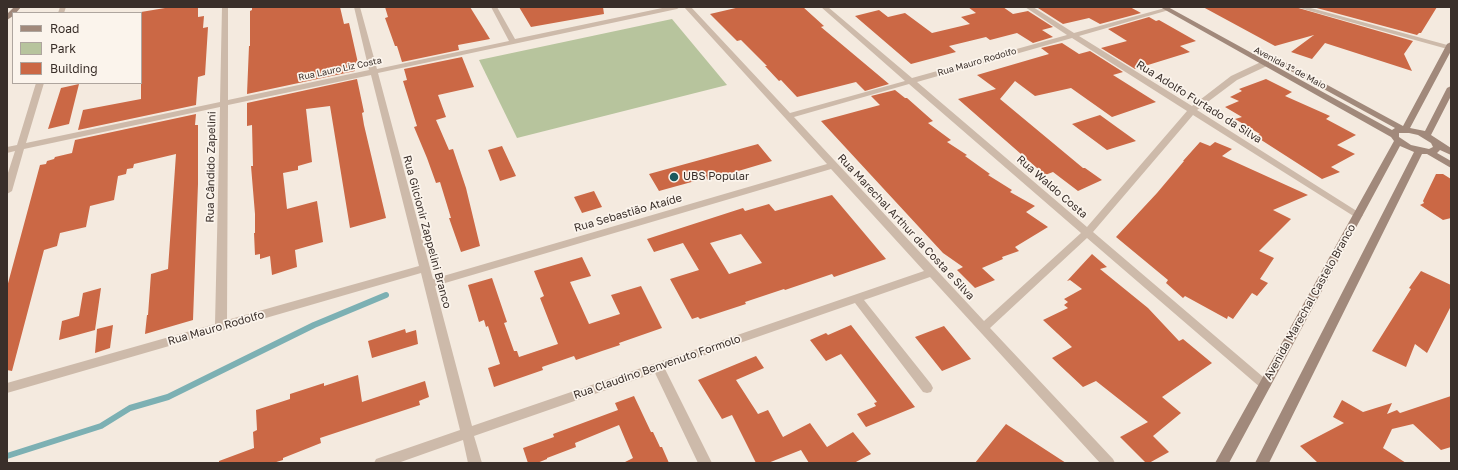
<!DOCTYPE html>
<meta charset="utf-8">
<style>
body{margin:0}
#map{position:relative;width:1458px;height:470px;overflow:hidden;background:#f4eadf;font-family:"Golos Text",sans-serif}
canvas{display:block}
.frame{position:absolute;inset:0;border:8px solid #3a2f2a;pointer-events:none}
.legend{position:absolute;left:12px;top:12px;width:130px;height:72px;box-sizing:border-box;background:#fbf4ec;border:1px solid #aea59e;margin:0;padding:5px 7px;list-style:none;font-size:12px;color:#3a2f2a}
.legend li{display:flex;align-items:center;gap:8px;height:20px}
.legend b{width:20px;border:1px solid #aea59e}
</style>
<div id="map">
<canvas width="1458" height="470"></canvas>
<div class="frame"></div>
<ul class="legend">
<li><b style="height:5px;background:#a1897b"></b>Road</li>
<li><b style="height:11px;background:#b7c49d"></b>Park</li>
<li><b style="height:11px;background:#cb6845"></b>Building</li>
</ul>
</div>
<script>
const c = document.querySelector('canvas').getContext('2d');
c.lineJoin = 'round';
function paint(path, color) {
  c.fillStyle = color;
  c.fill(path, 'evenodd');
}
function shape(rows) {
  const path = new Path2D();
  for (const r of rows) {
    path.moveTo(r[0], r[1]);
    for (let i = 2; i < r.length; i += 2) path.lineTo(r[i], r[i + 1]);
  }
  return path;
}
function trace(path, color, width, dash) {
  c.strokeStyle = color;
  c.lineWidth = width;
  c.lineCap = dash ? 'butt' : 'round';
  c.setLineDash(dash || []);
  c.stroke(path);
}
function label(font, color, halo, rows, align = 'center') {
  c.font = font + ' "Golos Text",sans-serif';
  c.lineWidth = 3.5;
  c.setLineDash([]);
  c.textBaseline = 'middle';
  c.strokeStyle = halo;
  c.fillStyle = color;
  for (const [text, x, y, turn = 0] of rows) {
    c.save();
    c.translate(x, y);
    c.rotate((+turn || 0) * Math.PI / 180);
    c.textAlign = isNaN(turn) ? turn : align;
    if (halo) c.strokeText(text, 0, 0);
    c.fillText(text, 0, 0);
    c.restore();
  }
}
paint(shape([
 [672,19,727,85,517,138,479,60]
]), '#b7c49d');
trace(shape([
 [7,456,101,426,130,408,168,397,314,325,386,295]
]), '#7cb0b3', 6);
paint(shape([
 [171,7,198,7,198,17,204,16,203,28,208,27,205,75,198,77,196,105,78,130,83,110,141,99,141,12],
 [252,7,340,7,344,24,349,23,358,63,353,64,355,71,247,94,249,46,250,46,250,11,252,10],
 [385,7,470,7,490,39,458,45,459,50,402,62,397,46,395,46,385,18,388,17],
 [519,7,603,7,604,14,531,27],
 [740,7,803,7,824,26,821,27,889,84,865,91,856,82,797,97,781,80,779,81,765,66,767,66,741,40,737,41,710,14],
 [968,7,1003,7,1013,14,1028,11,1053,27,1042,30,1053,37,1033,43,1017,33,990,40,986,37,949,46,956,52,911,64,855,16,879,10,888,17,905,13,932,33,970,24,961,17,976,13],
 [1043,7,1130,7,1141,13,1100,24,1089,18,1063,24,1038,8],
 [1203,7,1295,7,1413,41,1404,54,1412,71,1325,43,1312,59,1291,52,1314,35,1275,46],
 [1313,7,1437,7,1421,33,1419,33,1417,35],
 [1149,17,1156,21,1159,20,1196,41,1180,46,1190,52,1135,69,1101,48,1127,41,1108,29],
 [1062,43,1079,54,1090,51,1123,72,1113,75,1156,102,1112,117,1071,88,1035,96,1015,81,1000,99,1083,168,1085,168,1102,180,1078,191,1053,172,1045,175,958,99,996,89,977,75,1049,54,1041,48],
 [462,57,474,87,438,95,446,117,436,120,449,150,453,149,466,188,480,246,461,252,449,218,451,218,440,182,436,183,427,158,414,127,417,126,403,81,407,80,404,69],
 [357,79,364,112,362,113,364,125,386,218,350,228,330,106,306,109,312,162,298,166,298,170,283,173,287,209,317,201,323,242,295,250,297,267,272,275,270,256,260,259,260,254,255,255,254,233,255,233,255,214,251,166,253,166,252,125,247,126,247,103],
 [1266,79,1292,92,1285,96,1330,116,1326,119,1356,135,1337,145,1355,154,1331,167,1340,172,1322,179,1255,136,1260,134,1235,119,1242,117,1225,107,1239,101,1230,97,1242,91,1239,89],
 [79,84,69,124,48,129,61,88],
 [895,90,905,98,907,98,933,121,928,123,951,140,947,142,967,155,965,156,990,174,988,175,1012,190,1010,192,1035,206,1026,212,1048,227,1015,247,1019,251,1002,257,1003,259,982,268,995,280,975,288,957,270,963,267,943,253,821,121,880,105,871,96],
 [196,114,195,125,198,125,198,184,193,320,145,334,147,315,148,315,151,274,168,269,176,154,134,164,133,168,127,169,126,174,118,176,114,200,90,206,86,227,60,233,57,246,44,250,12,371,7,370,7,287,40,165,46,164,47,161,54,159,55,157,72,153,75,140],
 [1100,115,1136,141,1107,150,1072,124],
 [1200,142,1210,146,1215,142,1232,149,1222,156,1308,195,1273,210,1291,219,1259,251,1274,258,1260,279,1268,283,1257,296,1252,293,1233,319,1228,316,1227,319,1185,296,1183,298,1166,283,1168,280,1116,237,1157,193,1184,161,1183,161],
 [758,144,772,161,708,180,706,178,659,191,649,174],
 [502,146,516,176,500,181,488,150],
 [1436,174,1443,174,1451,179,1451,218,1443,220,1420,205,1424,203,1423,201],
 [594,191,602,207,582,213,574,197],
 [832,195,886,259,834,277,832,274,785,290,784,289,745,302,746,304,700,319,698,317,692,319,670,279,699,270,683,243,654,252,647,239,743,208,745,211,769,204,775,211],
 [741,234,762,263,729,274,710,243],
 [1092,254,1107,267,1100,269,1148,308,1179,341,1183,339,1212,363,1162,397,1181,413,1153,436,1169,452,1149,463,1146,463,1120,437,1148,422,1096,381,1083,387,1052,358,1072,347,1043,320,1068,308,1064,305,1068,302,1064,299,1082,289,1070,280,1067,281],
 [582,257,591,276,570,282,589,324,620,314,611,295,641,286,662,328,619,343,620,345,602,351,576,360,574,356,542,367,543,370,494,387,488,368,500,364,488,326,486,327,484,320,479,322,468,285,492,278,507,322,504,323,514,351,517,351,519,357,558,344,540,298,544,296,534,271],
 [1421,271,1451,285,1451,306,1427,353,1415,344,1406,367,1372,351,1411,289,1409,288],
 [101,288,95,330,59,340,62,321,79,316,83,293],
 [113,325,110,348,95,353,97,329],
 [851,325,879,361,915,407,866,427,857,414,876,406,874,403,877,402,841,354,826,361,810,340,826,333,828,335],
 [944,326,971,359,942,371,915,337],
 [405,329,406,333,416,330,418,344,372,358,368,341],
 [756,356,764,368,736,380,758,414,768,410,783,437,810,423,827,447,853,432,871,454,854,463,809,463,801,450,768,463,756,463,732,415,722,419,698,380],
 [358,375,362,402,425,381,429,397,419,401,420,405,320,438,321,443,283,458,283,460,273,463,219,463,219,461,254,448,253,432,257,430,256,410,290,399,290,394,324,383,324,386],
 [634,396,651,432,653,432,660,447,662,447,669,463,623,463,633,458,619,425,575,443,576,447,547,458,547,459,537,463,528,463,523,448,554,437,553,434,618,410,615,403],
 [1451,396,1451,447,1441,450,1413,424,1392,429,1383,448,1406,463,1318,463,1300,446,1344,423,1333,417,1342,400,1363,412,1392,403,1387,414,1397,410,1400,413],
 [1006,424,1066,463,975,463]
]), '#cb6845');
paint(shape([
 [60,7,66,7,64,13,58,13,60,7],
 [222,7,228,7,228,100,369,70,354,7,360,7,377,69,509,41,491,7,497,7,515,39,667,7,680,7,677,9,378,73,433,279,827,164,684,7,691,7,790,113,905,81,821,7,828,7,912,78,1067,35,1025,7,1033,7,1074,33,1165,8,1169,8,1169,10,1079,36,1192,106,1231,76,1263,61,1269,61,1269,65,1237,80,1197,110,1363,215,1361,217,1355,217,1193,115,1093,232,1269,382,1271,385,1269,388,1265,390,1261,388,1087,238,990,328,1113,459,1115,463,1100,463,930,277,864,300,931,384,933,388,931,392,927,393,923,392,855,303,665,369,712,463,698,463,655,373,474,436,482,463,468,463,463,440,398,463,374,463,376,459,460,430,421,273,7,393,7,383,215,324,220,107,24,149,12,191,7,194,7,176,15,151,7,153,7,147,17,145,36,83,44,83,26,143,220,102,222,7],
 [1072,38,1187,111,1087,227,917,82,1072,38],
 [371,75,419,266,227,320,228,105,371,75],
 [909,84,1081,233,984,321,794,117,909,84],
 [831,169,924,271,472,426,435,286,831,169],
 [1296,7,1307,7,1451,46,1451,50,1296,7]
]), '#cdbaaa');
paint(shape([
 [14,7,21,7,16,13,13,13,13,16,7,20,7,14,14,7],
 [1160,7,1168,7,1392,130,1395,128,1278,64,1282,62,1285,62,1403,126,1447,44,1451,42,1451,51,1410,128,1425,131,1447,88,1451,86,1451,96,1431,135,1451,148,1451,155,1440,150,1437,153,1451,161,1451,168,1427,154,1422,154,1269,463,1255,463,1414,152,1400,146,1229,463,1215,463,1394,141,1391,137,1160,7],
 [1399,133,1409,133,1418,135,1431,143,1433,147,1429,149,1411,145,1399,137,1399,133]
]), '#a1897b');
for (const [x, y, r, color] of [
 [674,177,5,"#1c595e"]
]) {
  const dot = new Path2D();
  dot.arc(x, y, r, 0, 2 * Math.PI);
  c.fillStyle = color;
  c.fill(dot);
  trace(dot, '#fbf4ec', 1.5);
}
label('9px', '#3a2f2a', '#fbf4ec', [
 ["Rua Mauro Rodolfo",977,62,-16],
 ["Avenida 1º de Maio",1290,68,28],
 ["Rua Lauro Liz Costa",340,69,-12]
]);
label('11px', '#3a2f2a', '#fbf4ec', [
 ["Rua Adolfo Furtado da Silva",1199,102,32],
 ["Rua Cândido Zapelini",211,167,-89],
 ["Rua Waldo Costa",1052,187,41],
 ["Rua Sebastião Ataíde",628,213,-16],
 ["Rua Marechal Arthur da Costa e Silva",906,227,47],
 ["Rua Gilcionir Zappelini Branco",427,232,75],
 ["Avenida Marechal Castelo Branco",1310,302,-61],
 ["Rua Mauro Rodolfo",216,328,-16],
 ["Rua Claudino Benvenuto Formolo",657,367,-19]
]);
label('11px', '#3a2f2a', '#fbf4ec', [
 ["UBS Popular",683,177]
], 'left');
</script>
